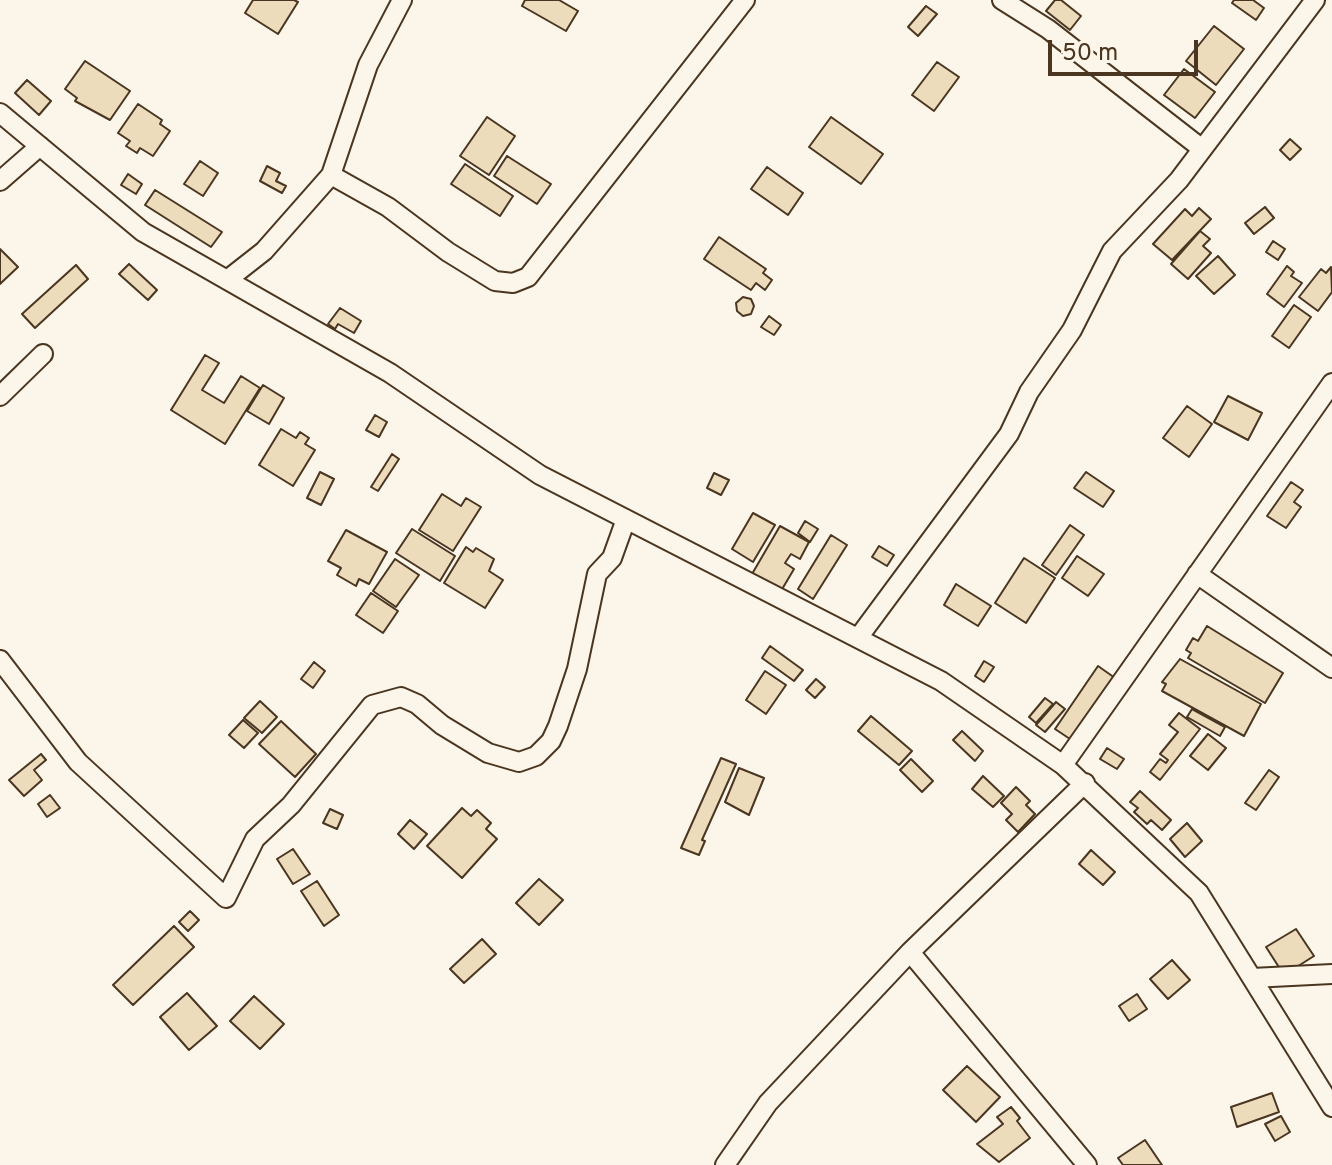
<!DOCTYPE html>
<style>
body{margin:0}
#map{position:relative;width:1332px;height:1165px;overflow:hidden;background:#fbf6e9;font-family:Overpass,sans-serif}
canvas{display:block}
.scale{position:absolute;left:1048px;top:40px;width:150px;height:36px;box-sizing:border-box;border:4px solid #4a3520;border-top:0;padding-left:10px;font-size:24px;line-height:28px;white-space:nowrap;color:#4a3520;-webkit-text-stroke:6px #fbf6e9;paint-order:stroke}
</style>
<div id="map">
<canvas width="1332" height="1165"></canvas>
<div class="scale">50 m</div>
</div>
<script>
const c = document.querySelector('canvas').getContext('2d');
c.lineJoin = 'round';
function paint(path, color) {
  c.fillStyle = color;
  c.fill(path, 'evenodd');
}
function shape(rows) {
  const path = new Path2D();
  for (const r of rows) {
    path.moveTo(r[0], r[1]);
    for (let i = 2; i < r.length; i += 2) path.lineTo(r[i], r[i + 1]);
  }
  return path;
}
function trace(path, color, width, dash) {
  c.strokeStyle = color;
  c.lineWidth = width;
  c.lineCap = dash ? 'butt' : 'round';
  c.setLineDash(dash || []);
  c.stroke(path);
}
const building = shape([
 [253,0,294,0,298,2,278,34,245,13,253,0],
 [525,0,559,0,578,11,566,31,522,6,525,0],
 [1055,0,1061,0,1081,16,1070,30,1046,11,1055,0],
 [1234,0,1253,0,1264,8,1256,20,1232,3,1234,0],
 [926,6,937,14,918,36,908,27,926,6],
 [1214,26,1244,49,1216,85,1186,61,1214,26],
 [85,61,130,91,110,120,75,101,77,98,65,89,85,61],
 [937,62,959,77,934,111,912,95,937,62],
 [1184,69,1215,92,1195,118,1164,95,1184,69],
 [27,80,51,101,39,115,15,93,27,80],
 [138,104,162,120,160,124,170,131,153,156,140,148,137,153,126,146,130,141,118,133,138,104],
 [487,117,515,136,489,175,460,156,487,117],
 [831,117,883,154,861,184,809,147,831,117],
 [1290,139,1301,149,1290,160,1280,150,1290,139],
 [507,156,551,184,537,204,494,176,507,156],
 [200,161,218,173,203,196,184,184,200,161],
 [465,164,513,196,500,216,451,184,465,164],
 [267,166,280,173,276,181,286,186,282,193,260,181,267,166],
 [767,167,803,193,788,215,751,189,767,167],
 [128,174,142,184,136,194,121,185,128,174],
 [155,190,222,232,211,247,145,205,155,190],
 [1265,207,1274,218,1254,234,1245,223,1265,207],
 [1199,208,1211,219,1172,260,1153,244,1185,209,1192,216,1199,208],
 [1200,231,1210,239,1203,246,1211,253,1188,279,1171,264,1200,231],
 [719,237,766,269,763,273,772,280,765,290,756,283,751,290,704,259,719,237],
 [1273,241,1285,249,1278,260,1266,252,1273,241],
 [0,249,18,267,0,284,0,249],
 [1218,256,1235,275,1214,294,1196,276,1218,256],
 [129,264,157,290,148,300,119,274,129,264],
 [76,265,88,279,35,328,22,314,76,265],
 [1287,266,1294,272,1291,276,1302,283,1284,307,1267,294,1287,266],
 [1331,267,1332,292,1318,311,1299,297,1321,269,1326,273,1331,267],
 [743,297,751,299,754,306,751,314,743,316,737,311,736,303,743,297],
 [1294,305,1311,317,1289,348,1272,336,1294,305],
 [340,308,361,321,354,333,338,324,335,329,328,324,340,308],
 [769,316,781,325,774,335,761,327,769,316],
 [205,355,219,363,202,390,224,403,241,376,260,388,225,444,171,410,205,355],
 [263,385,284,398,269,424,247,411,263,385],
 [1228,396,1262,413,1248,440,1214,422,1228,396],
 [1187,406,1212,424,1189,457,1163,438,1187,406],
 [375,415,387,422,379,437,366,430,375,415],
 [281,429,296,438,300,432,309,438,305,444,315,450,293,486,259,465,281,429],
 [392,454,399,459,378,491,371,487,392,454],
 [320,472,334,479,321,505,307,498,320,472],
 [1086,472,1114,491,1103,507,1074,488,1086,472],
 [714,473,729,480,721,495,707,488,714,473],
 [1291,482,1303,490,1294,502,1301,507,1286,528,1267,516,1291,482],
 [442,494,461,506,466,498,481,507,453,551,419,530,442,494],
 [753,513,775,525,753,562,732,549,753,513],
 [805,521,818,529,810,542,798,533,805,521],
 [1070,525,1084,535,1056,575,1042,565,1070,525],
 [780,526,809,542,800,559,791,554,785,563,794,569,781,591,752,574,780,526],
 [412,529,455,556,440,581,396,553,412,529],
 [346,530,387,552,369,584,359,579,356,586,337,575,341,568,328,561,346,530],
 [831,535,847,545,813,599,798,589,831,535],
 [879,546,894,555,887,566,872,557,879,546],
 [466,547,473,552,476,548,494,559,489,571,503,580,485,608,444,583,466,547],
 [1077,556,1104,574,1088,596,1062,578,1077,556],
 [1024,558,1055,578,1026,623,995,603,1024,558],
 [395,559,419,575,396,607,373,591,395,559],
 [956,584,991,606,978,626,944,605,956,584],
 [371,593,398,611,383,633,356,615,371,593],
 [1207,626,1283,673,1265,703,1188,658,1191,653,1186,650,1193,638,1198,641,1207,626],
 [770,646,803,670,794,681,762,658,770,646],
 [1180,659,1261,704,1244,736,1162,691,1166,684,1162,682,1180,659],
 [984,661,994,667,984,682,975,676,984,661],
 [314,662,325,671,313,688,301,679,314,662],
 [1098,666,1115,678,1073,741,1055,729,1098,666],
 [765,671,786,685,766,714,746,700,765,671],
 [816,679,825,687,815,698,806,690,816,679],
 [1045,698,1053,704,1036,723,1029,717,1045,698],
 [260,701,277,717,262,733,244,718,260,701],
 [1056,702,1065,709,1045,732,1036,725,1056,702],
 [1192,709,1225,727,1220,736,1187,717,1192,709],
 [1179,713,1200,729,1160,780,1150,772,1160,759,1166,763,1168,760,1160,754,1178,732,1169,725,1179,713],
 [871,716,912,751,899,765,858,731,871,716],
 [243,720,258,733,244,748,229,735,243,720],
 [281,721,316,754,295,777,259,744,281,721],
 [962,731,983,751,975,761,953,740,962,731],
 [1208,734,1226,748,1208,770,1190,756,1208,734],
 [1107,748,1124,759,1117,769,1100,759,1107,748],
 [41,754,46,760,34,770,42,780,24,796,9,780,41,754],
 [721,758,736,764,702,840,705,841,699,855,681,848,721,758],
 [911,759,933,781,922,792,900,770,911,759],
 [739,768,764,778,749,815,725,802,739,768],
 [1269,770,1279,777,1256,810,1245,803,1269,770],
 [983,776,1004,796,993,807,972,789,983,776],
 [1016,787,1030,801,1026,805,1035,814,1018,832,1006,820,1012,814,1001,803,1016,787],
 [1140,791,1171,820,1162,830,1151,820,1147,824,1134,812,1138,808,1130,802,1140,791],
 [50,795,60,808,47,817,38,804,50,795],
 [462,808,471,816,477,810,491,823,486,829,497,839,462,878,427,846,462,808],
 [330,809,343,815,337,829,323,823,330,809],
 [410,820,427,834,414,849,398,834,410,820],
 [1187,823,1202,841,1185,857,1170,839,1187,823],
 [293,849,310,874,293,884,277,859,293,849],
 [1091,850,1115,872,1103,885,1079,864,1091,850],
 [539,879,563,900,539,925,516,903,539,879],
 [317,881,339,915,324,926,301,891,317,881],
 [190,911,199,920,188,931,179,922,190,911],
 [174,926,194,947,133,1005,113,985,174,926],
 [1296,929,1314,956,1284,975,1266,947,1296,929],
 [482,939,496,954,464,983,450,969,482,939],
 [1172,960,1190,980,1168,999,1150,979,1172,960],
 [187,993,217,1026,189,1050,160,1017,187,993],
 [1137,994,1147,1009,1129,1021,1119,1006,1137,994],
 [254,996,284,1024,260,1049,230,1021,254,996],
 [967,1066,1000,1097,976,1122,943,1090,967,1066],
 [1272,1093,1279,1112,1237,1127,1231,1107,1272,1093],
 [1011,1107,1020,1118,1017,1121,1030,1138,999,1162,977,1144,1003,1124,997,1117,1011,1107],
 [1281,1116,1290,1132,1275,1141,1265,1124,1281,1116],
 [1145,1140,1162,1165,1123,1165,1118,1158,1145,1140]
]);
paint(building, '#ecdcbc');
trace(building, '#4a3520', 2);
const minor = shape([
 [1002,0,1048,29,1201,148],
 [0,113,143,232,390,373,540,475,941,681,1063,765,1199,893,1332,1107],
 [331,175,388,207,448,252,495,281,513,283,528,277,745,0],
 [0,181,40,146],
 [227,280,264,251,331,175,368,65,402,0],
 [0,396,43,354],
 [1197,574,1332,668],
 [858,638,1009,434,1029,392,1072,330,1112,251,1179,180,1315,0],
 [0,660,78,762,226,898,255,839,291,805,372,705,401,697,417,704,442,725,488,753,519,762,536,756,551,741,558,726,577,669,597,574,612,558,626,519],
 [1063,765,1332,383],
 [910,952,1087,1165],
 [1252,978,1332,974],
 [725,1165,768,1103,910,952,1085,783]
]);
trace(minor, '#4a3520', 22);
trace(minor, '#fbf6e9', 18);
</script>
